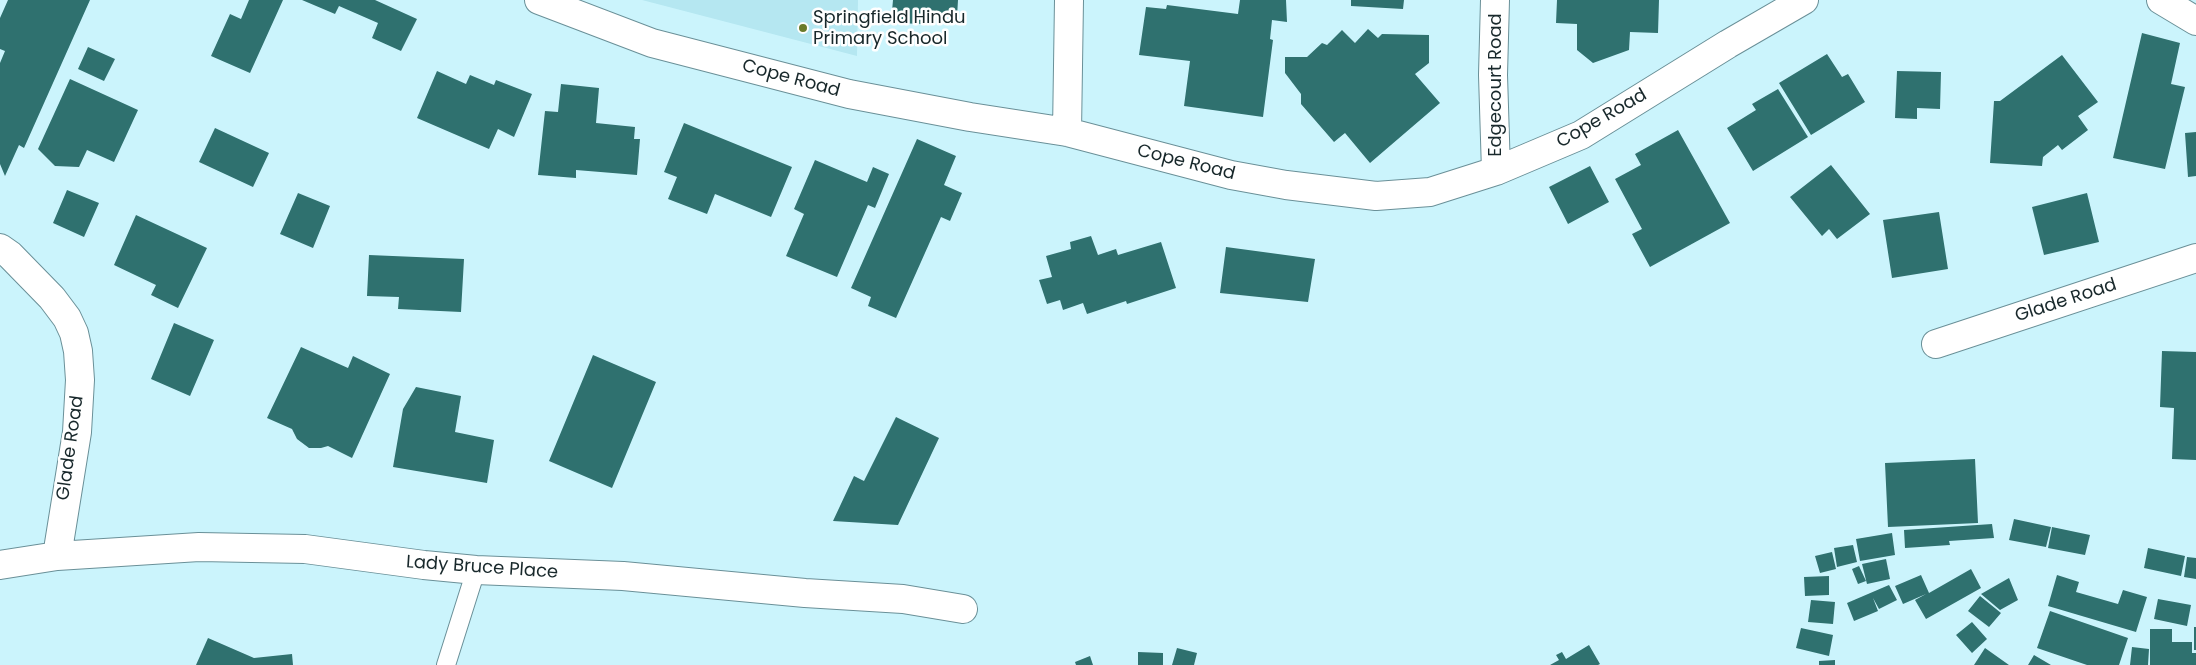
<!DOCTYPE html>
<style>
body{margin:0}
canvas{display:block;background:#cbf4fc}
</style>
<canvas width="2196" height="665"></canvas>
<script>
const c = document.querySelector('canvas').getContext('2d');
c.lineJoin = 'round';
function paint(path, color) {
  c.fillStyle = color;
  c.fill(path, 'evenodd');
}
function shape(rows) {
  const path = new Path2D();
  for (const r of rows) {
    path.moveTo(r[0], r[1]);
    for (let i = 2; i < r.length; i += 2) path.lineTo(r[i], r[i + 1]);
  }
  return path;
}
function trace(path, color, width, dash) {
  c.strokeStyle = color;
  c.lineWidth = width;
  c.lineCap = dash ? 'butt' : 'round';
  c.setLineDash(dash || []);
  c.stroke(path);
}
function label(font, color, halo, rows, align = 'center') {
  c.font = font + ' Poppins,sans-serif';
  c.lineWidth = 5;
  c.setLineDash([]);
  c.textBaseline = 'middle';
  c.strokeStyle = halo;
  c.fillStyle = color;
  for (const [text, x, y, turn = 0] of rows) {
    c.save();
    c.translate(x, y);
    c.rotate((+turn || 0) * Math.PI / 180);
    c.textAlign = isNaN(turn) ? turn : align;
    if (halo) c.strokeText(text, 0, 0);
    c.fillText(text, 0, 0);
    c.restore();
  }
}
paint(shape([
 [642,0,858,0,857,56]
]), '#b5e7f1');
paint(shape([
 [8,0,90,0,24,148,19,145,5,176,0,164,0,63,5,51,0,49,0,18],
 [249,0,283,0,250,73,211,56,230,14,241,19],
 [302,0,375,0,417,19,401,51,372,38,378,23,339,6,335,14],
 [893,0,958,0,957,17,927,16,927,24,891,23],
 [1240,0,1286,0,1287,22,1272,20,1270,39,1273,40,1263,117,1184,106,1190,61,1139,55,1146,7,1166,9,1167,5,1238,14],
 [1351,0,1404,0,1403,9,1351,6],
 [1557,0,1659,0,1658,33,1630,32,1629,50,1593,63,1577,50,1577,24,1556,23],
 [1368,29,1378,38,1382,34,1429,35,1429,63,1415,74,1440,103,1370,163,1345,133,1334,142,1301,104,1301,94,1285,73,1285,57,1307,57,1322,43,1327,45,1342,30,1355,43],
 [2142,33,2180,43,2171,84,2185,87,2165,169,2113,158],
 [88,47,115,59,104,81,78,69],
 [1827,54,1842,77,1848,74,1865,102,1811,135,1779,83],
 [2062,55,2098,102,2078,116,2088,130,2062,150,2058,145,2043,157,2042,166,1990,163,1994,101,2000,101],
 [437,71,466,84,470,75,494,85,496,80,532,94,514,137,498,129,489,149,417,118],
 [1897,71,1941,72,1940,109,1917,108,1917,119,1895,118],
 [70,79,138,110,114,162,87,150,79,167,55,166,38,149],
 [561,84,599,88,596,123,635,127,634,139,640,139,637,175,576,170,576,178,538,175,545,111,558,112],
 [1778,89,1808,137,1753,171,1727,128,1756,110,1752,104],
 [684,123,792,167,771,217,715,194,707,214,668,199,677,177,664,172],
 [215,128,269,153,253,187,199,162],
 [1678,130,1730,223,1650,267,1632,234,1642,229,1615,179,1641,165,1635,154],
 [2196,132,2196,176,2188,177,2185,133],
 [917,139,956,156,944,185,962,193,950,221,941,217,896,318,868,306,871,297,851,288],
 [815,160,867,182,873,167,889,174,875,208,868,205,837,277,786,256,804,214,794,209],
 [1831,165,1870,214,1837,239,1829,229,1822,236,1790,197],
 [1590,166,1609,202,1568,224,1549,187],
 [67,190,99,203,84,237,53,223],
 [298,193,330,206,313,248,280,234],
 [2087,193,2099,242,2044,255,2032,207],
 [1939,212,1948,269,1892,278,1883,220],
 [136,215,207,248,178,308,151,295,156,285,114,265],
 [1091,236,1098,255,1116,249,1118,255,1161,242,1176,288,1127,304,1126,301,1087,314,1083,303,1063,310,1060,300,1047,304,1039,280,1052,277,1046,256,1071,249,1070,242],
 [1226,247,1315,259,1308,302,1220,293],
 [369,255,464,259,461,312,398,309,399,297,367,296],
 [174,323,214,340,190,396,151,379],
 [301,347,348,368,353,356,390,374,352,458,328,446,321,448,309,448,297,439,292,429,267,418],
 [2162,351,2196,352,2196,460,2172,459,2174,408,2160,407],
 [593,355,656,382,612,488,549,461],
 [416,387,461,396,455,432,494,440,487,483,393,467,403,409],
 [896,417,939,438,898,525,833,521,854,476,864,481],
 [1975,459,1978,523,1888,527,1885,463],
 [2014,519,2051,527,2046,547,2009,540],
 [1992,524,1994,538,1949,541,1950,545,1905,548,1904,530],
 [2052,527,2090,535,2085,555,2048,548],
 [1892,533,1895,555,1860,561,1856,539],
 [1853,545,1857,562,1837,567,1834,548],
 [2148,548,2185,556,2181,576,2144,568],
 [1832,552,1836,569,1820,573,1815,556],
 [2187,557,2196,558,2196,579,2184,577],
 [1886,559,1890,579,1867,584,1862,564],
 [1859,566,1866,581,1858,584,1852,569],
 [1971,569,1981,588,1926,619,1915,600,1926,594,1903,604,1895,586,1921,575,1929,593],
 [2057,575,2079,582,2076,592,2118,604,2123,590,2147,597,2136,632,2048,606],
 [1829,576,1829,595,1805,596,1804,577],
 [2009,578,2018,600,2000,610,1981,594],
 [1889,585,1897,600,1879,609,1873,598,1878,611,1854,621,1847,603],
 [1980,596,2001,613,1989,627,1968,611],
 [2158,599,2191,605,2187,626,2154,619],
 [1811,600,1835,602,1833,624,1808,622],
 [2050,611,2128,638,2119,665,2087,665,2037,648],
 [1972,622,1987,639,1972,653,1956,635],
 [2194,627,2196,627,2196,650,2194,650],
 [1801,628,1833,635,1829,656,1796,648],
 [2150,629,2172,629,2172,642,2192,642,2192,653,2196,653,2196,665,2150,665],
 [208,638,254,658,292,654,293,665,196,665],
 [1589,645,1600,664,1598,665,1550,665,1559,660,1556,655,1562,652,1566,659],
 [2132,647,2149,649,2148,665,2130,665],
 [1177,648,1197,653,1194,665,1172,665],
 [1985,648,2009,665,1974,665],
 [1138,652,1163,653,1163,665,1138,665],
 [2034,655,2051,665,2028,665],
 [1090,656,1093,665,1076,665,1075,662],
 [1835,660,1835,665,1819,665,1819,661]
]), '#2f716f');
const lane = shape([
 [446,665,476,570]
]);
const street = shape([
 [539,0,652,43,849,94,970,117,1067,132,1231,175,1286,185,1376,196,1430,192,1496,171,1581,135,1728,44,1804,0],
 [1495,0,1493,75,1496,171],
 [2161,0,2196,21],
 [1067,132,1069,0],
 [0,248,10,255,52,298,67,318,74,333,78,351,80,380,77,432,57,556],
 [1936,344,2196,258],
 [0,565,57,556,199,547,305,549,424,565,476,570,623,576,805,593,903,599,963,609]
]);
trace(lane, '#6a9098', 20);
trace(street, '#6a9098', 30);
trace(lane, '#fff', 18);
trace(street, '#fff', 28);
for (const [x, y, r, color] of [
 [803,28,5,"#6a7b2a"]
]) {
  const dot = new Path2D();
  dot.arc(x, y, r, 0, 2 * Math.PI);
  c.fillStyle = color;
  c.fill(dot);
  trace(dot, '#fff', 2);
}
label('18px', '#18282b', '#fff', [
 ["Springfield Hindu",813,18],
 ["Primary School",813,39]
], 'left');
label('18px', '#18282b', '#fff', [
 ["Cope Road",791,79,15],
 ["Edgecourt Road",1496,85,-90],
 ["Cope Road",1602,119,-30],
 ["Cope Road",1186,163,14],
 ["Glade Road",2066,301,-18],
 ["Glade Road",71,448,-82],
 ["Lady Bruce Place",482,568,4]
]);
</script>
